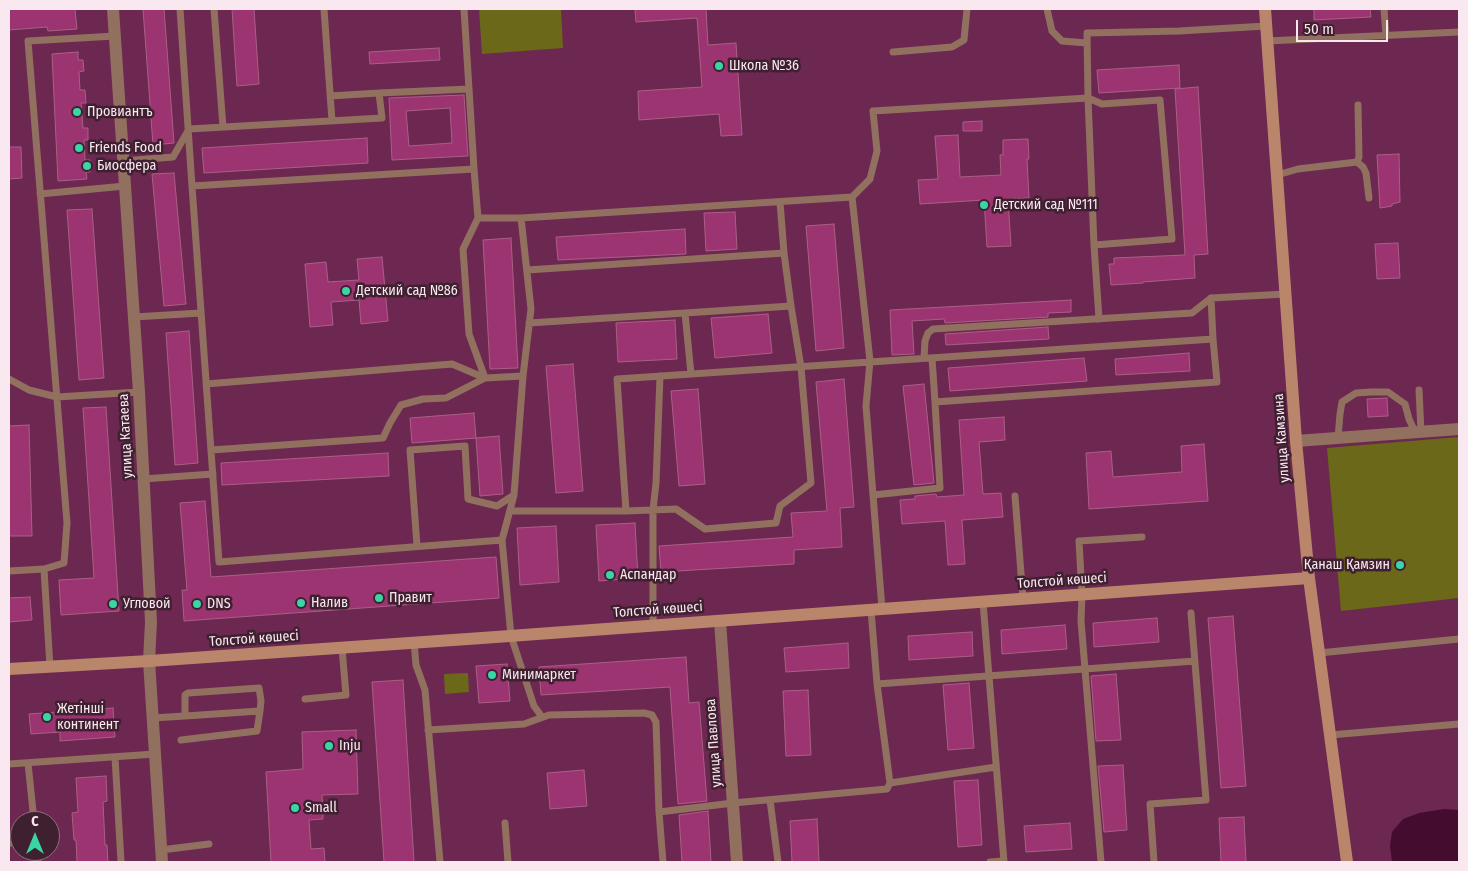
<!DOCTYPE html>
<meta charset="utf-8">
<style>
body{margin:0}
#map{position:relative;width:1468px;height:871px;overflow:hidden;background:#6c2850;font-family:"Fira Sans Condensed",sans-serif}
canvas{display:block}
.frame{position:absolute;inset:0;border:10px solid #fae8f0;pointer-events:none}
.north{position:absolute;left:10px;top:811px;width:50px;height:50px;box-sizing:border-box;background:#3f2030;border:1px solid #8a707d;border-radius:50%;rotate:0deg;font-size:14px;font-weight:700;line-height:20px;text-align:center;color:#fae8f0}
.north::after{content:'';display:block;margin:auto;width:18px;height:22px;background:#3ad4a5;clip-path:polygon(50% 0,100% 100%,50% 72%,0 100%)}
.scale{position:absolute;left:1296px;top:20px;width:92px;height:22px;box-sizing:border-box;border:2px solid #fae8f0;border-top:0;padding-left:6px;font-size:15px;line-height:18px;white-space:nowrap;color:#fae8f0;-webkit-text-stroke:4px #3f2030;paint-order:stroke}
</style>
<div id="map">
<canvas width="1468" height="871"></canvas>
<div class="frame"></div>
<div class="north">С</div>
<div class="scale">50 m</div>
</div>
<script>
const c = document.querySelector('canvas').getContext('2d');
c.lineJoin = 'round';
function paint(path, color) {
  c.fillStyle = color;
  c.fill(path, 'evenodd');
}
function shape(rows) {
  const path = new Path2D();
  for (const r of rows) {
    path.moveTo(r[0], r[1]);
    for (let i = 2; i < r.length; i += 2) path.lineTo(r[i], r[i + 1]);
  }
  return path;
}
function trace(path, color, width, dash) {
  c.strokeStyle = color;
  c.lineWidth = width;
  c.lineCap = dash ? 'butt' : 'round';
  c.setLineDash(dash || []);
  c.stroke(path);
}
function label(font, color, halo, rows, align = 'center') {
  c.font = font + ' "Fira Sans Condensed",sans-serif';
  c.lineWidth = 5;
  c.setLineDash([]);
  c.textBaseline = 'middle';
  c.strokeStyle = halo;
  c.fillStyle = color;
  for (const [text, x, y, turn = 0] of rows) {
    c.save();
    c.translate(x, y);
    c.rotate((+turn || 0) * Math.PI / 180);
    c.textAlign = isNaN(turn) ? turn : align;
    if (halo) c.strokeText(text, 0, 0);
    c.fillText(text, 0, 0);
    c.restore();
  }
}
paint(shape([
 [479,9,561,9,563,48,482,54],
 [1459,437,1459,598,1341,611,1327,448],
 [468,673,469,692,445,694,444,674]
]), '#6b6819');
paint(shape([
 [1444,809,1459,810,1459,862,1392,862,1390,846,1392,832,1403,819,1419,813]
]), '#440d2f');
const building = shape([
 [9,9,75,9,77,29,48,31,47,27,9,30,9,9],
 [143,9,164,9,174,143,153,145,143,9],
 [232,9,254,9,259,84,237,86,232,9],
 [635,9,706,9,708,45,736,43,742,135,721,136,719,114,639,120,638,91,702,87,697,18,636,22,635,9],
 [1314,9,1370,9,1371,17,1314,20,1314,9],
 [439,48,440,60,370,64,369,52,439,48],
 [78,52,78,60,83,60,84,71,79,72,80,90,85,90,86,103,81,103,83,128,88,128,88,140,84,140,85,160,90,160,90,172,86,172,87,179,58,181,52,54,78,52],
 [1179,65,1180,88,1099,93,1097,70,1179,65],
 [1198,87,1208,254,1194,255,1195,278,1143,282,1143,283,1111,285,1109,264,1114,264,1114,258,1185,255,1175,89,1198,87],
 [464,95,468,156,392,160,389,98,464,95],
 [450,108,452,143,409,146,406,111,450,108],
 [982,121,982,131,963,131,963,122,982,121],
 [958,135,960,177,1001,175,1000,155,1003,155,1003,140,1028,139,1029,159,1027,159,1029,198,1008,199,1011,246,987,247,984,200,920,204,918,180,938,179,935,136,958,135],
 [367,138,368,163,204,173,202,148,367,138],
 [9,147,21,147,22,178,9,179,9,147],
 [1399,154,1400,202,1392,204,1392,206,1380,208,1377,155,1399,154],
 [174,173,186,304,164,306,152,174,174,173],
 [92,209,104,378,79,380,67,210,92,209],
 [735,212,737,249,706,251,704,213,735,212],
 [834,224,844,348,816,351,806,226,834,224],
 [685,229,686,254,558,260,556,237,685,229],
 [511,238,518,368,490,369,483,240,511,238],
 [1398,243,1400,278,1377,279,1375,244,1398,243],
 [382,257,388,321,361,324,359,300,331,302,333,325,310,327,305,264,326,262,328,282,359,280,357,259,382,257],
 [1071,300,1071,312,1048,313,1048,317,945,323,944,319,912,321,914,354,892,355,890,310,1071,300],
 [768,314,772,353,715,358,711,318,768,314],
 [675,320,677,359,618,362,616,323,675,320],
 [1048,327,1049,339,946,345,945,334,1048,327],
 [189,331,198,463,175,465,166,333,189,331],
 [1189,353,1190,371,1116,375,1115,359,1189,353],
 [1084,358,1087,381,950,391,948,368,1084,358],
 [573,364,583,491,556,493,546,366,573,364],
 [844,379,854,507,840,508,842,547,794,550,794,564,661,572,659,546,793,537,791,513,827,511,816,382,844,379],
 [924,384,934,483,914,485,903,386,924,384],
 [698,389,705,484,679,486,671,391,698,389],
 [1387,398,1388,416,1368,417,1367,399,1387,398],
 [106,407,119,611,61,615,59,580,94,578,83,408,106,407],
 [474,413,476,438,412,443,410,418,474,413],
 [1004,417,1005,440,979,442,983,494,1001,493,1003,517,962,520,965,564,948,565,945,521,902,524,900,500,915,499,915,496,936,494,937,497,964,495,959,420,1004,417],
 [29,425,32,536,9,536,9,426,29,425],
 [499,436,503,494,480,496,476,438,499,436],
 [1204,444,1208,501,1089,509,1086,453,1111,451,1113,477,1182,472,1181,446,1204,444],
 [388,453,389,476,222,485,221,463,388,453],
 [205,501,211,577,496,557,499,598,184,621,182,590,187,590,180,503,205,501],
 [635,523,638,578,599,581,596,525,635,523],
 [556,526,559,582,520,585,517,528,556,526],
 [30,597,32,620,9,622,9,598,30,597],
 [1233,616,1246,786,1221,788,1208,618,1233,616],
 [1157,618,1159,642,1094,647,1093,623,1157,618],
 [1065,625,1067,649,1002,654,1001,630,1065,625],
 [972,632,973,656,909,660,908,636,972,632],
 [848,643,849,668,786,672,784,648,848,643],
 [686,657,689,703,699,702,707,801,678,804,670,687,541,695,539,667,686,657],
 [507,664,510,701,479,703,476,666,507,664],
 [1116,674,1121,740,1096,741,1091,676,1116,674],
 [403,680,414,862,384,862,372,682,403,680],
 [969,683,974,748,948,750,943,685,969,683],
 [808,690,811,755,786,756,783,691,808,690],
 [113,708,115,737,60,741,60,732,31,734,29,714,113,708],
 [356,730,358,794,322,795,323,819,309,820,311,849,324,848,325,862,271,862,266,772,303,769,302,732,356,730],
 [1123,765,1127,830,1104,832,1098,766,1123,765],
 [584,770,587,806,550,809,547,773,584,770],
 [106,776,107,801,103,802,105,845,107,845,108,862,77,862,76,840,74,840,72,813,78,812,76,778,106,776],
 [978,780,982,845,958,847,954,781,978,780],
 [708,811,711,862,682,862,679,815,708,811],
 [1244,817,1246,862,1221,862,1219,818,1244,817],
 [817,819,819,862,792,862,790,821,817,819],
 [1070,823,1072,849,1026,852,1024,826,1070,823]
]);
paint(building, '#9c3471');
trace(building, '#aa5f87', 1);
trace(shape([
 [180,9,192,186,219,562,502,540,511,636,534,706,542,717],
 [214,9,223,127],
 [324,9,332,121],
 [1047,9,1052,31,1062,41,1087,43],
 [1384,9,1386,36],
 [1267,41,1459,32],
 [893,52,952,47,964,40,967,9],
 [330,96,379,93],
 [123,161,173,157,189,129,382,118,379,93,469,89,464,9],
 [1357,162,1363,167,1366,173,1369,198],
 [474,169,478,218,463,249,469,334,485,378,523,376,531,309,521,218,852,197,870,179,877,151,873,111,1088,98,1087,33,1179,31,1266,26],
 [1277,175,1298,169,1357,162,1359,157,1358,105],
 [192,186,474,169,469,89],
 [40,194,125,186],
 [852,197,870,361,866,406,873,495],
 [478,218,521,218],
 [1094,245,1088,98,1102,104,1160,100,1172,239,1094,245,1099,319],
 [784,253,791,306],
 [527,270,784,253,780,202],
 [134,317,201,313],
 [529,323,685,313],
 [924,358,925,341,928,333,933,329,1192,313,1211,298],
 [932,358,935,402,1217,382,1213,339],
 [9,379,29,390,57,397,139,392],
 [206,384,452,364,485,378],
 [1419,390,1421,432],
 [1338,438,1340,414,1342,402,1356,393,1371,392,1388,392,1405,404,1409,419,1415,432],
 [211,450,383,438,390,423,401,405,423,399,446,398,485,378],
 [143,479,213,474],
 [1015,496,1023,599],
 [510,511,626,511,617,379,1213,339,1211,298,1286,294],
 [626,511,676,509,705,529,776,523,780,506,811,483,801,367,791,306,685,313,691,374],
 [502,540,514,495],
 [417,546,410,450,465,446,468,499,497,506,514,495,523,376],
 [44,569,64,563,67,523,28,41,115,36],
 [9,571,44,569,50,667],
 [983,602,1004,862],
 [882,609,873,495,940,488,935,402],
 [653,626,653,510,656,483,660,376],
 [414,642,416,665,425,690,440,862],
 [1319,653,1459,639],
 [877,684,1195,661],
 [305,699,346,695,342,648],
 [152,718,185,716,260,711,261,701,259,688,188,693,185,695,185,716],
 [428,730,524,724,549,715,644,713,652,715,656,722,659,812,663,862],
 [1330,735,1459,724],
 [181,740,257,731,260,711],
 [115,757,121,862],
 [28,763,34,821],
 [9,764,155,754],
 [890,783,996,767],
 [770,800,778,862],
 [659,812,733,803,887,789,890,783,877,684,871,610],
 [505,823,508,862],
 [9,843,20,843],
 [161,850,209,844],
 [37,851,38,862],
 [990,862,1003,861],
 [1101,862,1081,621,1082,595,1079,541,1142,537],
 [1154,862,1150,804,1206,800,1191,613]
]), '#91705f', 7);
trace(shape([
 [1296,441,1459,429],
 [720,621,737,862]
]), '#91705f', 12);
trace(shape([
 [113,9,139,392,151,622,149,661,162,862]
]), '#91705f', 12);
trace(shape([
 [1265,9,1296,441,1309,578,1347,862],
 [9,669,149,661,482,638,1309,578]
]), '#b9866c', 12);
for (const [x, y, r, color] of [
 [719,66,5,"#3ad4a5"],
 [77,112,5,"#3ad4a5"],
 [79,148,5,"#3ad4a5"],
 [87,166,5,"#3ad4a5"],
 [984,205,5,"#3ad4a5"],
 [346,291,5,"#3ad4a5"],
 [1400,565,5,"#3ad4a5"],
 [610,575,5,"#3ad4a5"],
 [379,598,5,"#3ad4a5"],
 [301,603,5,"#3ad4a5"],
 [113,604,5,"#3ad4a5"],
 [197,604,5,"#3ad4a5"],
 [492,675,5,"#3ad4a5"],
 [47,717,5,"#3ad4a5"],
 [329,746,5,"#3ad4a5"],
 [295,808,5,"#3ad4a5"]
]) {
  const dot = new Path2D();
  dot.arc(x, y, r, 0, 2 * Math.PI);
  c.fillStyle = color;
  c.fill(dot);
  trace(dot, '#3f2030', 2);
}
label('14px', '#fae8f0', '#3f2030', [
 ["Школа №36",729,66],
 ["Провиантъ",87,112],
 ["Friends Food",89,148],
 ["Биосфера",97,166],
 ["Детский сад №111",994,205],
 ["Детский сад №86",356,291],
 ["Қанаш Қамзин",1390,565,"right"],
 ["Аспандар",620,575],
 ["Правит",389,598],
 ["Налив",311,603],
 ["Угловой",123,604],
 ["DNS",207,604],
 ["Минимаркет",502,675],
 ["Жетінші",57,709],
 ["континент",57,725],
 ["Inju",339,746],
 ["Small",305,808]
], 'left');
label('14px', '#fae8f0', '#3f2030', [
 ["улица Катаева",126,436,-93],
 ["улица Камзина",1282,438,-94],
 ["Толстой көшесі",1062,581,-4],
 ["Толстой көшесі",658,610,-4],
 ["Толстой көшесі",254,639,-4],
 ["улица Павлова",714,743,-94]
]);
</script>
